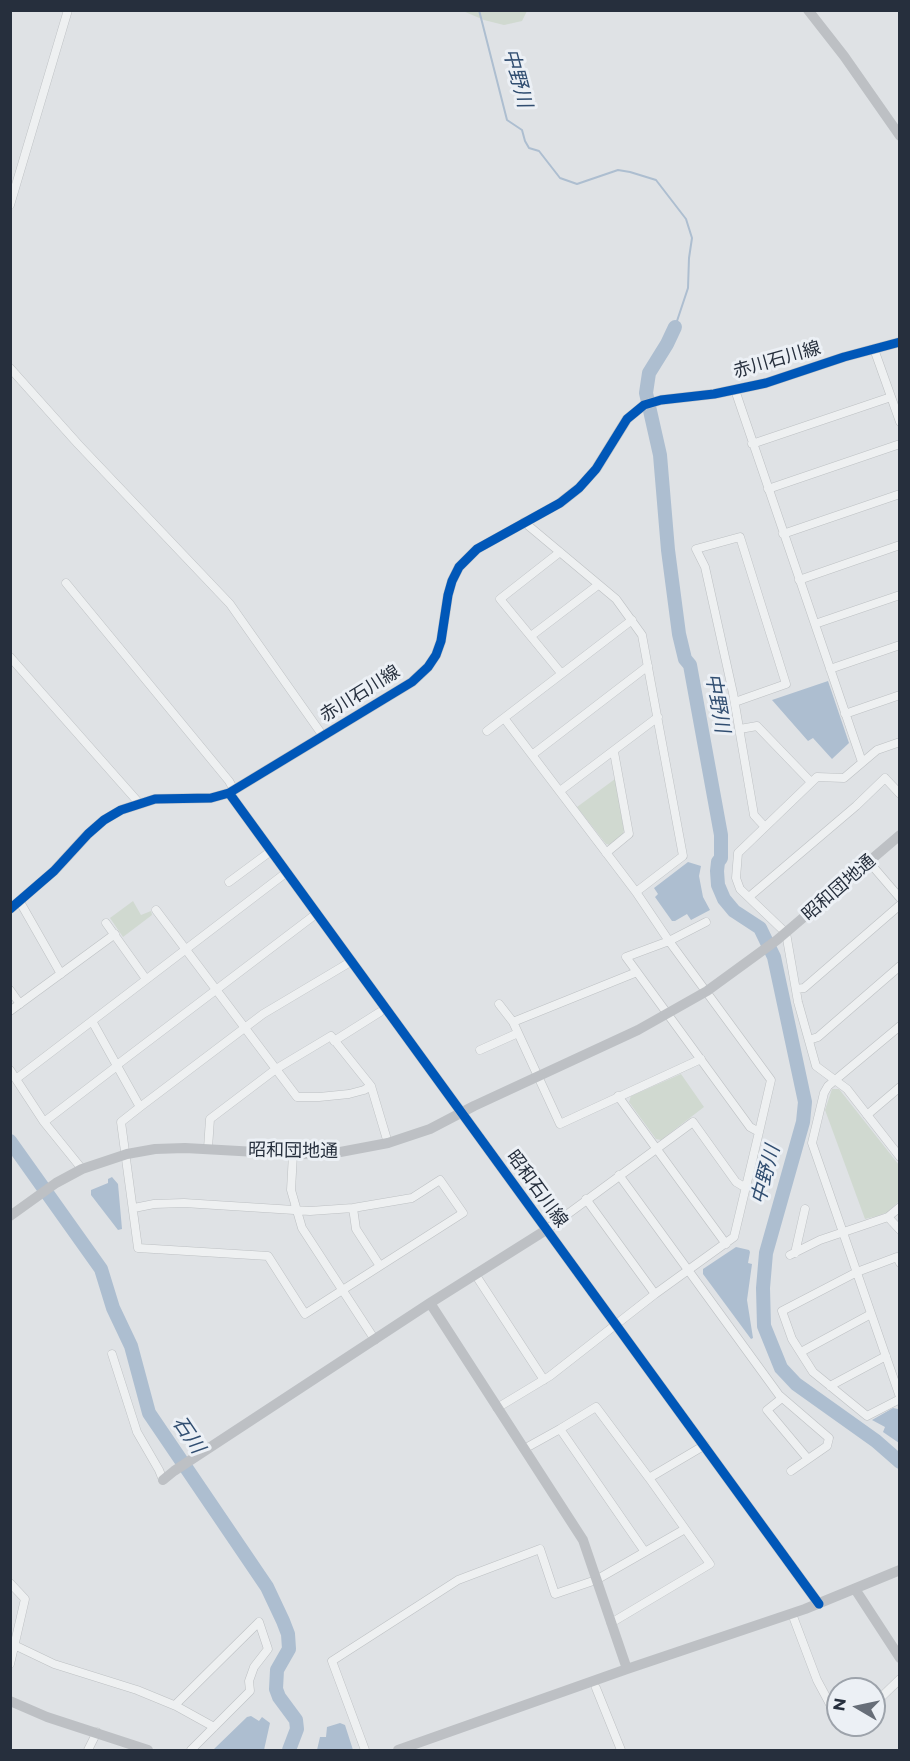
<!DOCTYPE html>
<meta charset="utf-8">
<style>
body{margin:0}
#map{position:relative;width:910px;height:1761px;overflow:hidden;background:#dfe2e5;font-family:Montserrat,sans-serif}
canvas{display:block}
.frame{position:absolute;inset:0;border:12px solid #262f3d;pointer-events:none}
.north{position:absolute;left:826px;top:1677px;width:60px;height:60px;box-sizing:border-box;background:#ecf0f5;border:2px solid #9da3ab;border-radius:50%;rotate:279deg;font-size:16px;font-weight:700;line-height:24px;text-align:center;color:#262f3d}
.north::after{content:'';display:block;margin:auto;width:21px;height:27px;background:#676e78;clip-path:polygon(50% 0,100% 100%,50% 72%,0 100%)}
</style>
<div id="map">
<canvas width="910" height="1761"></canvas>
<div class="frame"></div>
<div class="north">N</div>
</div>
<script>
const c = document.querySelector('canvas').getContext('2d');
c.lineJoin = 'round';
function paint(path, color) {
  c.fillStyle = color;
  c.fill(path, 'evenodd');
}
function shape(rows) {
  const path = new Path2D();
  for (const r of rows) {
    path.moveTo(r[0], r[1]);
    for (let i = 2; i < r.length; i += 2) path.lineTo(r[i], r[i + 1]);
  }
  return path;
}
function trace(path, color, width, dash) {
  c.strokeStyle = color;
  c.lineWidth = width;
  c.lineCap = dash ? 'butt' : 'round';
  c.setLineDash(dash || []);
  c.stroke(path);
}
function label(font, color, halo, rows, align = 'center') {
  c.font = font + ' Montserrat,"Noto Sans JP",sans-serif';
  c.lineWidth = 6;
  c.setLineDash([]);
  c.textBaseline = 'middle';
  c.strokeStyle = halo;
  c.fillStyle = color;
  for (const [text, x, y, turn = 0] of rows) {
    c.save();
    c.translate(x, y);
    c.rotate((+turn || 0) * Math.PI / 180);
    c.textAlign = isNaN(turn) ? turn : align;
    if (halo) c.strokeText(text, 0, 0);
    c.fillText(text, 0, 0);
    c.restore();
  }
}
paint(shape([
 [463,11,527,11,522,21,504,25,484,20],
 [615,779,624,830,623,835,610,845,606,844,577,807],
 [133,901,141,915,151,911,152,915,123,937,110,918],
 [681,1074,704,1107,661,1140,656,1139,629,1102,631,1096],
 [832,1089,839,1089,899,1165,899,1201,888,1212,877,1216,865,1219,825,1110]
]), '#d0d9d0');
paint(shape([
 [828,681,849,743,832,759,813,738,808,741,772,700],
 [688,862,701,866,699,876,703,897,710,910,691,920,687,914,675,921,672,921,655,897,658,894,654,888],
 [112,1177,118,1184,122,1229,118,1230,91,1195,91,1190,108,1183,108,1179],
 [736,1247,749,1250,750,1252,748,1263,752,1264,747,1300,753,1338,751,1339,703,1274,703,1269],
 [893,1408,898,1409,899,1413,899,1443,883,1432,885,1427,872,1420],
 [251,1716,259,1721,262,1717,270,1723,264,1750,213,1750,247,1717],
 [340,1723,345,1725,353,1750,317,1750,320,1737,326,1737,327,1727]
]), '#adbed0');
trace(shape([
 [479,10,507,120,522,130,525,141,529,148,539,151,560,178,577,184,618,170,630,172,656,180,686,219,692,238,689,258,688,288,675,327]
]), '#adbed0', 2);
trace(shape([
 [675,327,667,344,649,373,646,393,660,455,668,550,679,634,685,659,690,665,721,835,721,858,718,862,717,871,718,885,724,899,734,911,760,928,774,957,805,1102,803,1122,766,1253,763,1288,764,1326,781,1368,796,1384,876,1441,900,1462],
 [10,1141,101,1269,113,1308,131,1346,149,1413,267,1587,283,1621,288,1634,289,1649,277,1670,276,1689,279,1697,296,1720,297,1729,289,1750]
]), '#adbed0', 14);
const street = shape([
 [10,205,68,10],
 [874,349,900,422],
 [10,368,78,444,230,604,323,736],
 [735,390,862,762],
 [752,444,891,397],
 [768,489,900,444],
 [524,522,616,599,642,635,683,856,636,892],
 [783,534,900,494],
 [560,552,500,599,561,673],
 [799,580,900,545],
 [66,583,229,781,234,790],
 [815,624,900,595],
 [531,636,598,585],
 [10,657,139,803],
 [830,669,900,645],
 [735,702,786,684,740,537,696,549,705,567,733,693,754,815,765,827],
 [845,714,900,695],
 [504,718,636,892,669,941,706,922],
 [740,729,757,726,811,782],
 [487,731,632,620],
 [900,742,877,750,844,778,817,777,738,853,736,878,740,889,786,933,798,1002,816,1066,847,1089,900,1157],
 [532,755,648,666],
 [560,791,658,717],
 [606,853,629,834,614,752],
 [869,862,900,898],
 [287,872,92,1021,140,1107,263,1014,352,961],
 [229,882,271,851],
 [749,897,856,806,885,778,900,794],
 [20,902,61,974],
 [156,910,297,1097,319,1097,349,1094,364,1090,371,1086,388,1143],
 [106,923,146,979],
 [796,989,804,988,900,905],
 [10,990,20,1004],
 [499,1004,513,1022,560,1124,701,1059],
 [10,1011,115,934],
 [513,1022,637,972],
 [900,1026,828,1086,824,1093,812,1143,900,1397],
 [809,1040,818,1037,900,966],
 [334,1041,380,1012],
 [480,1050,518,1033],
 [117,1065,316,914],
 [10,1070,44,1122,82,1169],
 [16,1079,92,1021],
 [618,1096,726,1244],
 [867,1115,900,1087],
 [44,1122,117,1066],
 [208,1148,210,1119,276,1069,331,1036,371,1086],
 [293,1154,291,1190,302,1228,375,1340],
 [619,1175,779,1395,829,1438,827,1446,791,1471],
 [586,1199,655,1294],
 [134,1208,154,1204,184,1203,310,1211,353,1208,412,1198,440,1180,463,1213,305,1314,268,1256,138,1248,121,1122,140,1107],
 [353,1208,356,1229,380,1266],
 [888,1217,900,1230],
 [546,1230,693,1122,736,1182,746,1188],
 [795,1253,805,1209],
 [790,1255,820,1240,888,1217,900,1207],
 [900,1263,897,1257,857,1272,782,1311,792,1339,813,1372,867,1416,900,1399],
 [475,1274,544,1380],
 [801,1352,871,1314],
 [112,1354,137,1432,159,1470,163,1480],
 [830,1386,886,1356],
 [782,1398,767,1410,808,1459],
 [497,1408,550,1376,655,1294,734,1237,759,1132,771,1080,669,941,626,957,750,1127,759,1132],
 [560,1429,596,1407,649,1478],
 [524,1449,560,1429,645,1552],
 [10,1583,25,1599,10,1664],
 [794,1619,817,1680,838,1719],
 [611,1623,710,1564,649,1478,705,1445],
 [10,1643,54,1664,137,1690,176,1706,214,1727],
 [596,1688,621,1750],
 [874,1704,900,1679],
 [175,1705,259,1622,268,1649,254,1667,249,1681,250,1691,191,1750],
 [841,1725,846,1728,850,1725],
 [88,1750,97,1732],
 [365,1750,332,1661,458,1580,540,1549,555,1594,596,1580,685,1529]
]);
trace(street, '#bdc0c3', 9);
trace(street, '#eef0f1', 8);
trace(shape([
 [808,10,844,56,900,136],
 [229,793,819,1604],
 [10,909,54,871,88,834,104,820,121,810,155,799,211,798,229,793,412,682,428,667,436,655,441,641,448,595,452,581,459,567,477,549,560,503,579,488,596,469,627,419,644,405,661,400,714,394,766,383,844,357,900,342],
 [10,1216,56,1183,82,1169,127,1154,155,1149,185,1148,293,1154,335,1153,388,1143,430,1129,474,1106,638,1030,707,991,777,940,900,835],
 [430,1303,583,1540,627,1669],
 [163,1480,174,1471,430,1303,546,1230],
 [855,1589,900,1658],
 [10,1701,47,1717,148,1750],
 [398,1750,627,1669,805,1609,900,1570]
]), '#bdc0c4', 10);
trace(shape([
 [229,793,819,1604],
 [10,909,54,871,88,834,104,820,121,810,155,799,211,798,229,793,412,682,428,667,436,655,441,641,448,595,452,581,459,567,477,549,560,503,579,488,596,469,627,419,644,405,661,400,714,394,766,383,844,357,900,342]
]), '#0057b8', 9);
label('18px', '#262f3d', '#ecf0f5', [
 ["赤川石川線",777,360,-16],
 ["赤川石川線",360,694,-32],
 ["昭和団地通",839,888,-41],
 ["昭和団地通",293,1151,1],
 ["昭和石川線",537,1189,54]
]);
label('italic 20px', '#314e71', '#ecf0f5', [
 ["中野川",517,78,75],
 ["中野川",717,703,80],
 ["中野川",766,1175,-75],
 ["石川",188,1435,56]
]);
</script>
